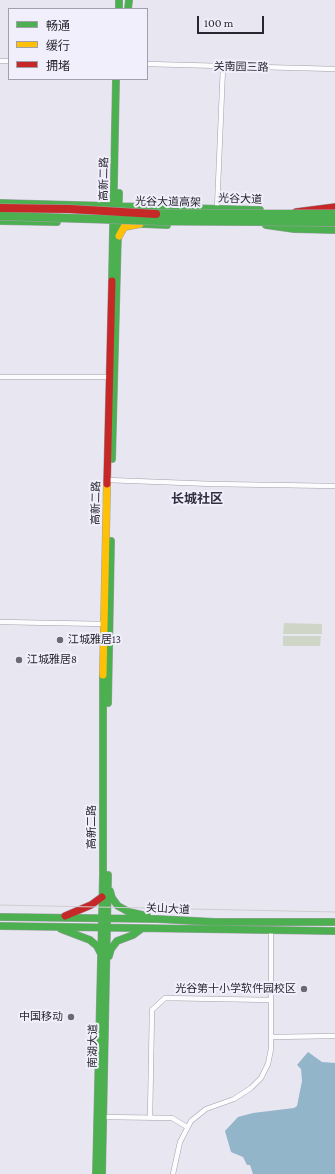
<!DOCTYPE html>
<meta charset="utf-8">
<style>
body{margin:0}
#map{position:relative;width:335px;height:1174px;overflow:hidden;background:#e8e6f1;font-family:"Crimson Pro","Noto Sans SC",serif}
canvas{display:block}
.legend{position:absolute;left:8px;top:8px;width:140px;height:72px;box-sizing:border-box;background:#f1effc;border:1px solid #a19faa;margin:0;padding:5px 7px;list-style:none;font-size:12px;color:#28272f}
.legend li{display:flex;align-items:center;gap:8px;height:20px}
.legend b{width:20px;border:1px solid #a19faa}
.scale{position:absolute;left:197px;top:16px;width:67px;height:18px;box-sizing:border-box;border:2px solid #28272f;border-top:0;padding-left:5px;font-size:12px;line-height:14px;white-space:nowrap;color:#28272f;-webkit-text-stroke:3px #f1effc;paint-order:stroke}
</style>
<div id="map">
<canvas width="335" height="1174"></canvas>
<ul class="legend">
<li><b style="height:5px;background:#4caf50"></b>畅通</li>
<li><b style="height:5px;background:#ffc107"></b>缓行</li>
<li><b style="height:5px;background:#c62828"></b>拥堵</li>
</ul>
<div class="scale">100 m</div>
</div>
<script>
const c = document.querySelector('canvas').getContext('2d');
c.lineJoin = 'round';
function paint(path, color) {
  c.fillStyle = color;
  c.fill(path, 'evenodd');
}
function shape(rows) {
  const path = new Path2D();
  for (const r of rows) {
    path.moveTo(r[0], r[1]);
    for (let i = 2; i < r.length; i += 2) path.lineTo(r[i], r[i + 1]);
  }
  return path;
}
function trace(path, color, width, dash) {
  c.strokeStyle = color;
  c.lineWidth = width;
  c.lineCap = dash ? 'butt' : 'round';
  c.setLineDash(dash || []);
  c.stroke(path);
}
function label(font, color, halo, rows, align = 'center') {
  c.font = font + ' "Crimson Pro","Noto Sans SC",serif';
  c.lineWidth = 4;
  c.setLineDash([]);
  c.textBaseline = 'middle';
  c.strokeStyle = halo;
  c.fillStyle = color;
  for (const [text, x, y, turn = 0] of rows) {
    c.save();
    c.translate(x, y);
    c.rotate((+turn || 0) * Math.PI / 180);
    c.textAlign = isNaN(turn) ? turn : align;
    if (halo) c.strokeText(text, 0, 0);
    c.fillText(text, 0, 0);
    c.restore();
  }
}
paint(shape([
 [284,623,322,624,322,634,283,634],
 [283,636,321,636,320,646,283,646]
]), '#d0d6c7');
paint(shape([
 [308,1052,322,1062,335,1063,335,1174,253,1174,250,1165,247,1165,243,1157,231,1152,225,1131,238,1117,253,1113,294,1108,297,1106,302,1081,301,1069,297,1065]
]), '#93b5ca');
const street = shape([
 [0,61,9,61],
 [147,64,335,69],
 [217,209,223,67],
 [0,377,109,377],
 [107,480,213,484,335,486],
 [0,622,106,624],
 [271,1037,335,1036],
 [103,1117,172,1118,187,1127],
 [150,1118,152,1010,165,998,271,1000],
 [173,1174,180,1142,191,1121,206,1109,234,1099,251,1088,261,1078,268,1064,271,1049,271,931]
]);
const fast = shape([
 [119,0,119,9],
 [128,9,129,0],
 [0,203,260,210],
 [0,221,57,222],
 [143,224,167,225],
 [266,225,294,229,335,230],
 [112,281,116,79],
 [112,459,119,193],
 [108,703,111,541],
 [110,891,112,898,118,906,129,912,147,916],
 [0,917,157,919,215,922,335,922],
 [0,926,335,931],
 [61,929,90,940,97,946,100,952],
 [109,956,111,949,117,941,133,935,141,929],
 [96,1174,103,875,103,675],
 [102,1174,108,875]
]);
const slow = shape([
 [119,236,124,227,140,224],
 [103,675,107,484]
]);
const jam = shape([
 [296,212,335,207],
 [107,484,112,281],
 [65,916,91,905,102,897]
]);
trace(street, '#a2a1a9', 5.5);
trace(fast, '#a2a1a9', 8);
trace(slow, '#a2a1a9', 8);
trace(jam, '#a2a1a9', 8);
trace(street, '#fcfbfd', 4.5);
trace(fast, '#4caf50', 7);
trace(slow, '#ffc107', 7);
trace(jam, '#c62828', 7);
trace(shape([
 [0,905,335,912]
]), '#cecdd0', 1);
const fastBridge = shape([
 [156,214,335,214],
 [0,216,161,221,335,222]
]);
const jamBridge = shape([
 [0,208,70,209,156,214]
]);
trace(fastBridge, '#a2a1a9', 9, []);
trace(jamBridge, '#a2a1a9', 9, []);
trace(fastBridge, '#4caf50', 8);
trace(jamBridge, '#c62828', 8);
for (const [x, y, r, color] of [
 [60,640,4,"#6b6a73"],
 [19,660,4,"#6b6a73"],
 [304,989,4,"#6b6a73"],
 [71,1017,4,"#6b6a73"]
]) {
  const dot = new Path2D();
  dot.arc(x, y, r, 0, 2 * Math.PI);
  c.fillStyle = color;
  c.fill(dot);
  trace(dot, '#f1effc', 1.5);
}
label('11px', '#28272f', '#f1effc', [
 ["关南园三路",241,67,1],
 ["高新二路",104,179,-89],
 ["光谷大道",240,199,2],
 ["光谷大道高架",168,202,1],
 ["高新二路",96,503,-89],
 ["高新二路",92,827,-90],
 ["关山大道",168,909,3],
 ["南湖大道",93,1046,-89]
]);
label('11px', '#28272f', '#f1effc', [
 ["江城雅居13",68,640],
 ["江城雅居8",27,660],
 ["光谷第十小学软件园校区",296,989,"right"],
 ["中国移动",63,1017,"right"]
], 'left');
label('bold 13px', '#322f40', '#f1effc', [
 ["长城社区",197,499]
]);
</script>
